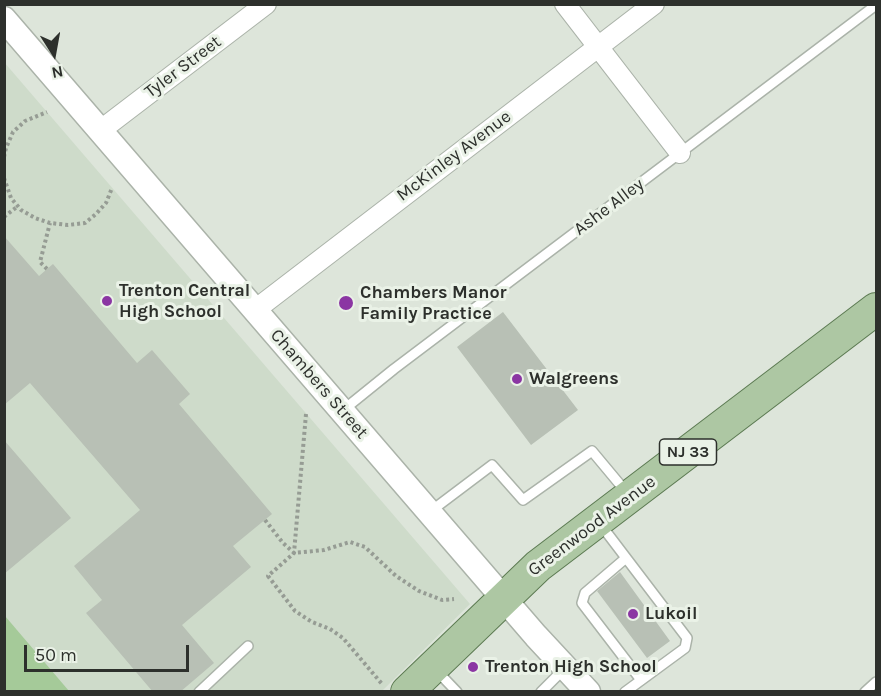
<!DOCTYPE html>
<style>
body{margin:0}
#map{position:relative;width:881px;height:696px;overflow:hidden;background:#dde5da;font-family:Karla,sans-serif}
canvas{display:block}
.frame{position:absolute;inset:0;border:6px solid #2d302c;pointer-events:none}
.north{position:absolute;left:24px;top:24px;width:60px;height:60px;-webkit-text-stroke:4px #eaf2e7;paint-order:stroke;rotate:169deg;font-size:16px;font-weight:700;line-height:24px;text-align:center;color:#2d302c}
.north::after{content:'';display:block;margin:auto;width:21px;height:27px;background:#2d302c;clip-path:polygon(50% 0,100% 100%,50% 72%,0 100%)}
.scale{position:absolute;left:24px;top:645px;width:165px;height:27px;box-sizing:border-box;border:3px solid #2d302c;border-top:0;padding-left:8px;font-size:18px;line-height:21px;white-space:nowrap;color:#2d302c;-webkit-text-stroke:4px #eaf2e7;paint-order:stroke}
</style>
<div id="map">
<canvas width="881" height="696"></canvas>
<div class="frame"></div>
<div class="north">N</div>
<div class="scale">50 m</div>
</div>
<script>
const c = document.querySelector('canvas').getContext('2d');
c.lineJoin = 'round';
function paint(path, color) {
  c.fillStyle = color;
  c.fill(path, 'evenodd');
}
function shape(rows) {
  const path = new Path2D();
  for (const r of rows) {
    path.moveTo(r[0], r[1]);
    for (let i = 2; i < r.length; i += 2) path.lineTo(r[i], r[i + 1]);
  }
  return path;
}
function trace(path, color, width, dash) {
  c.strokeStyle = color;
  c.lineWidth = width;
  c.lineCap = dash ? 'butt' : 'round';
  c.setLineDash(dash || []);
  c.stroke(path);
}
function label(font, color, halo, rows, align = 'center') {
  c.font = font + ' Karla,sans-serif';
  c.lineWidth = 6;
  c.setLineDash([]);
  c.textBaseline = 'middle';
  c.strokeStyle = halo;
  c.fillStyle = color;
  for (const [text, x, y, turn = 0] of rows) {
    c.save();
    c.translate(x, y);
    c.rotate((+turn || 0) * Math.PI / 180);
    c.textAlign = isNaN(turn) ? turn : align;
    if (halo) c.strokeText(text, 0, 0);
    c.fillText(text, 0, 0);
    c.restore();
  }
}
paint(shape([
 [4,62,470,604,382,691,5,691]
]), '#cedbca');
paint(shape([
 [4,616,5,616,69,691,5,691]
]), '#a5ca99');
paint(shape([
 [4,236,39,276,53,264,137,363,152,350,190,394,179,404,272,514,233,546,251,567,182,625,214,663,180,692,153,692,86,613,102,600,74,566,140,510,30,383,4,405],
 [503,312,578,410,531,445,457,347],
 [4,440,71,518,4,574],
 [620,572,670,641,647,658,597,591]
]), '#b8c0b5');
const service = shape([
 [342,411,394,369,876,5],
 [431,511,492,465,523,500,592,451,627,493],
 [601,525,687,638,685,648,625,692],
 [626,558,585,593,582,603,641,680],
 [436,670,457,692],
 [199,692,248,646],
 [541,692,564,669],
 [865,692,876,682]
]);
const minor = shape([
 [565,4,680,153],
 [101,130,266,4],
 [255,310,654,4]
]);
const tertiary = shape([
 [4,19,536,636,588,692]
]);
const primary = shape([
 [407,692,538,566,876,309]
]);
trace(service, '#abb3a9', 12);
trace(minor, '#abb3a9', 22);
trace(tertiary, '#abb3a9', 27);
trace(primary, '#5c7a52', 34);
trace(shape([
 [4,157,6,148,13,132,25,121,47,112],
 [4,178,11,198,21,210,35,218,50,223,68,225,85,223,96,214,106,203,112,188],
 [4,217,18,206],
 [47,269,40,262,50,223],
 [306,414,294,553,268,576,295,611,312,622,330,629,343,638,382,684],
 [265,520,283,543,294,553,324,550,350,542,365,547,396,576,419,591,442,600,454,599]
]), '#969c94', 4, [3, 3]);
trace(service, '#fff', 9);
trace(minor, '#fff', 20);
trace(tertiary, '#fff', 24);
trace(primary, '#adc7a3', 32);
for (const [x, y, r, color] of [
 [107,301,6,"#8b36a3"],
 [346,303,8,"#8b36a3"],
 [517,379,6,"#8b36a3"],
 [633,614,6,"#8b36a3"],
 [473,667,6,"#8b36a3"]
]) {
  const dot = new Path2D();
  dot.arc(x, y, r, 0, 2 * Math.PI);
  c.fillStyle = color;
  c.fill(dot);
  trace(dot, '#eaf2e7', 2);
}
for (const [x, y, w] of [
 [688,452,57]
]) {
  const box = new Path2D();
  box.roundRect(x - w / 2, y - 13, w, 26, 4.5);
  c.fillStyle = '#eaf2e7';
  c.fill(box);
  trace(box, '#2d302c', 1.5);
}
label('bold 16px', '#2d302c', null, [
 ["NJ 33",688,452]
]);
label('18px', '#2d302c', '#eaf2e7', [
 ["Tyler Street",183,67,-37],
 ["McKinley Avenue",454,156,-37],
 ["Ashe Alley",609,207,-37],
 ["Chambers Street",319,384,49],
 ["Greenwood Avenue",592,526,-37]
]);
label('bold 18px', '#2d302c', '#eaf2e7', [
 ["Trenton Central",119,291],
 ["High School",119,312],
 ["Chambers Manor",360,293],
 ["Family Practice",360,314],
 ["Walgreens",529,379],
 ["Lukoil",645,614],
 ["Trenton High School",485,667]
], 'left');
</script>
